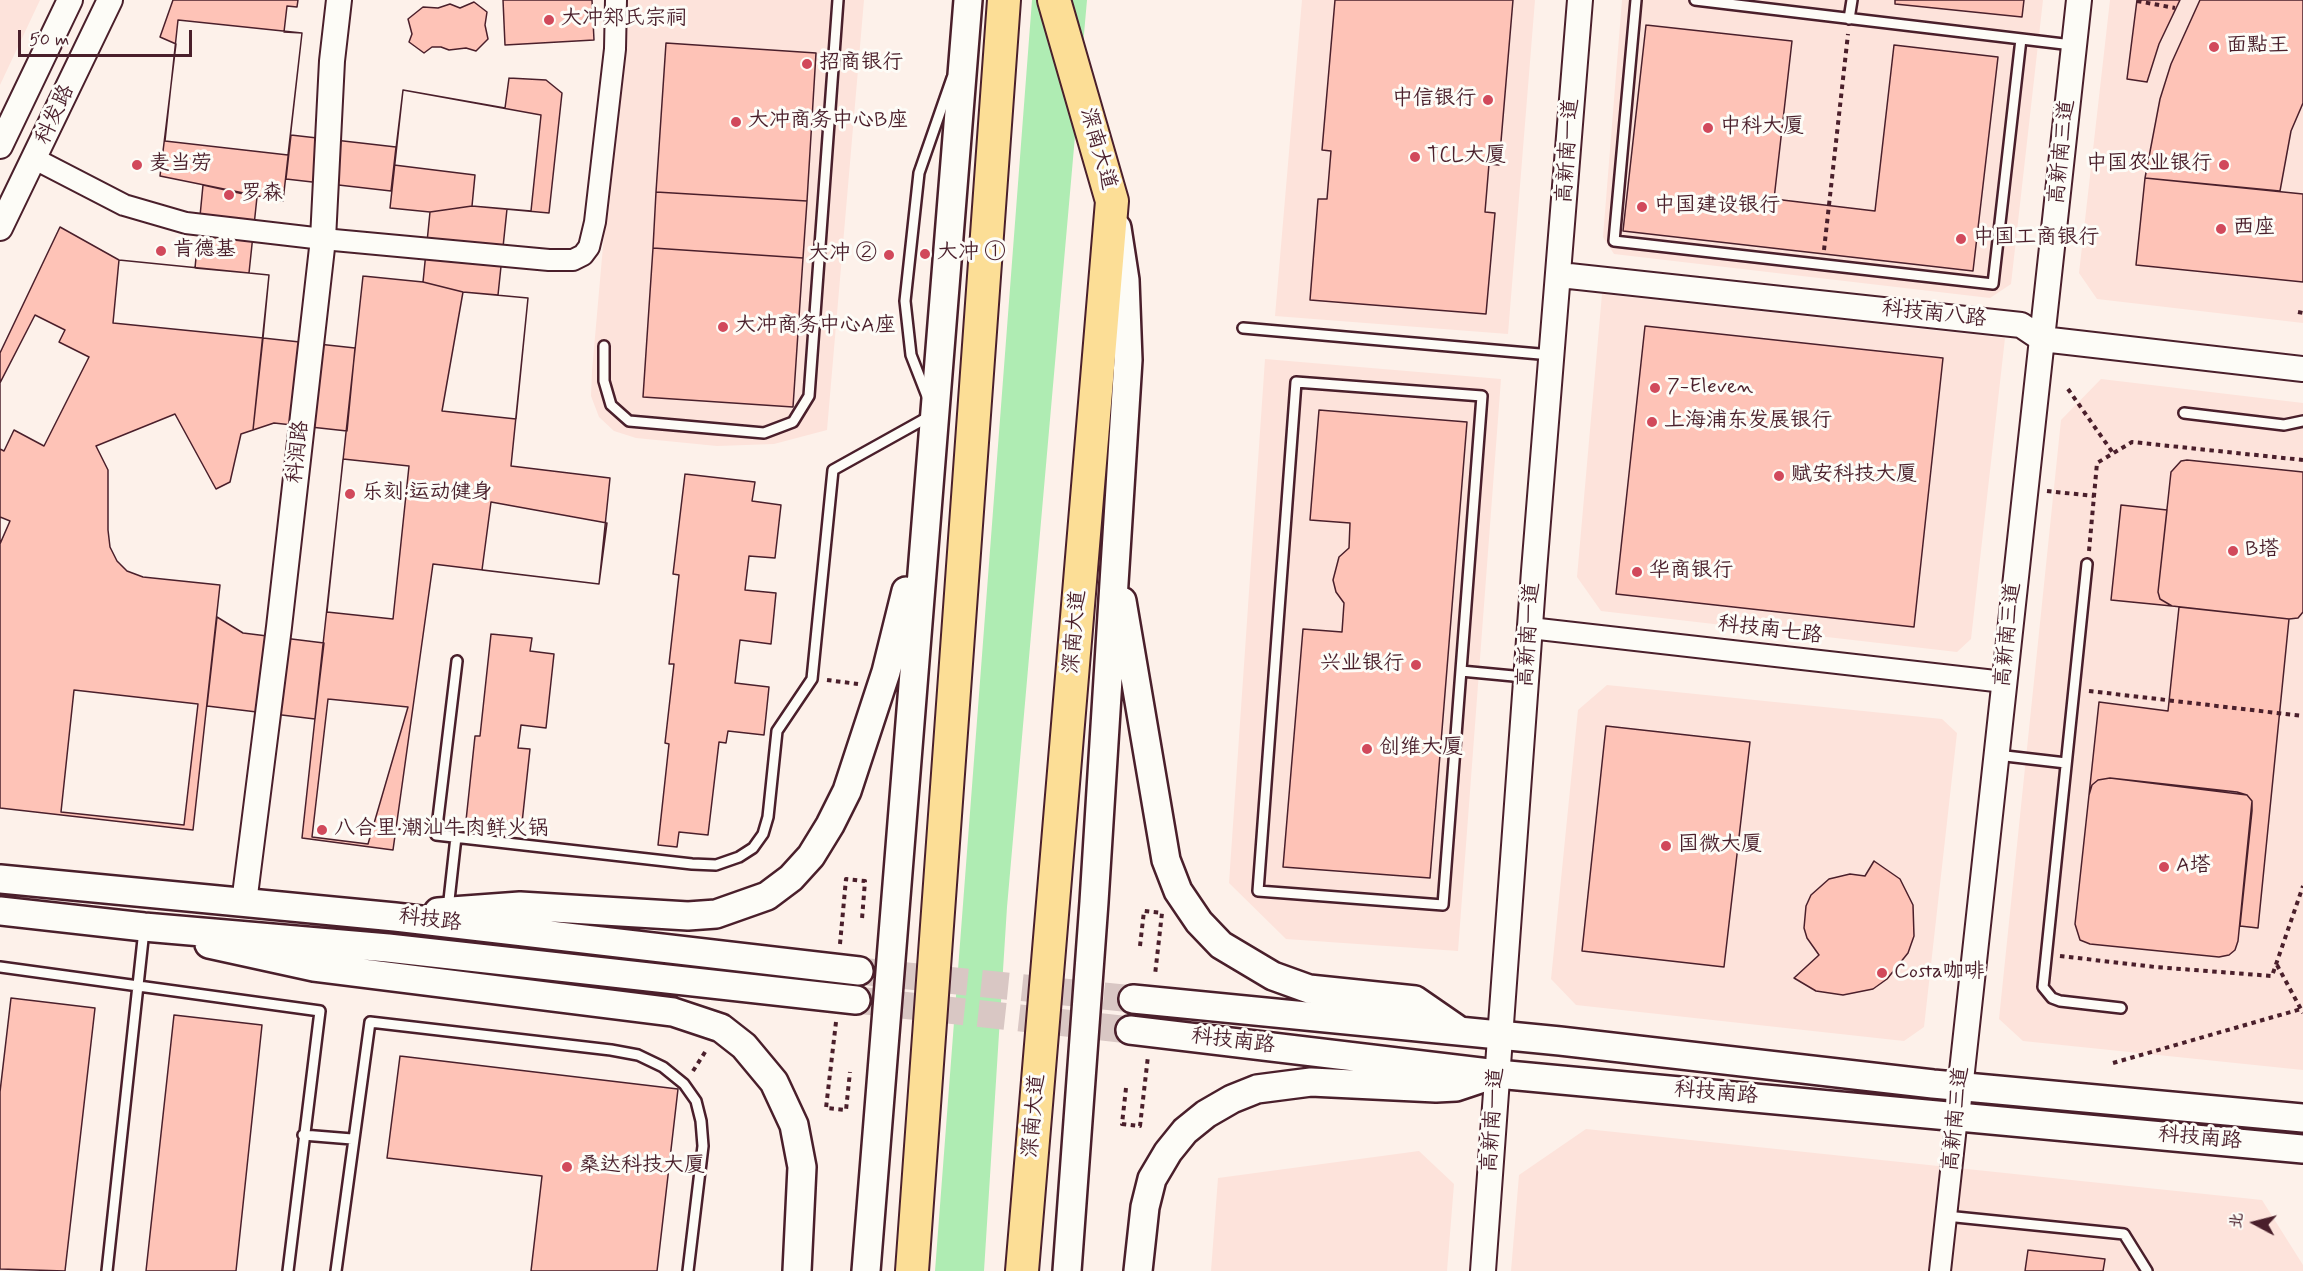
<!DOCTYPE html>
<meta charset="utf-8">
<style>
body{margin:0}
#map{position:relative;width:2303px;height:1271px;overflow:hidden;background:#fdf1ea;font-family:Mynerve,"LXGW WenKai TC",sans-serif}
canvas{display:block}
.north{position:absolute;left:2225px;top:1193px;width:60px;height:60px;-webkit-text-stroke:4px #fdfcf7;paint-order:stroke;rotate:277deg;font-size:16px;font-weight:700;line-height:24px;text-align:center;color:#4a1f2b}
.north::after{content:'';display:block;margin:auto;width:21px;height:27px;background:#4a1f2b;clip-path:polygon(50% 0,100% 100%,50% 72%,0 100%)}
.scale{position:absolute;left:18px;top:30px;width:174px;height:27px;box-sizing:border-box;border:3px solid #4a1f2b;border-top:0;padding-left:8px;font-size:18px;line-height:21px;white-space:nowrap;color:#4a1f2b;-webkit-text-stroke:4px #fdfcf7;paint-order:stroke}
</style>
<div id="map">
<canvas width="2303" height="1271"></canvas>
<div class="north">北</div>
<div class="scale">50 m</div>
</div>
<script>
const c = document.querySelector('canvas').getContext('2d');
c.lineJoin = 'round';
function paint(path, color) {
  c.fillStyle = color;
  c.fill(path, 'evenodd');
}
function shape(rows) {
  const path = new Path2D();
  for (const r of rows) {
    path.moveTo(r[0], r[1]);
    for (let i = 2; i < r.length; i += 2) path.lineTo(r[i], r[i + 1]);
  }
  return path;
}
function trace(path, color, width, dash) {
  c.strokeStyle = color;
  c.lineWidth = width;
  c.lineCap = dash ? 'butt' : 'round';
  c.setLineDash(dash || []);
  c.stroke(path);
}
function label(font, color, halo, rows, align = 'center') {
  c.font = font + ' Mynerve,"LXGW WenKai TC",sans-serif';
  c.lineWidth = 6;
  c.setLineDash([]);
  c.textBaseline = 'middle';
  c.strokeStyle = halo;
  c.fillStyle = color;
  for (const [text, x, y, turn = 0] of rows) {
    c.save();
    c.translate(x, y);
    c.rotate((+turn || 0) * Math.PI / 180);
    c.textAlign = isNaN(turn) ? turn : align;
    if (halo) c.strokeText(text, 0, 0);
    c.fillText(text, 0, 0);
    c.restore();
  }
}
paint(shape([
 [0,0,40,0,0,85],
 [619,0,864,0,827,430,774,444,717,446,636,438,614,431,599,417,591,396,592,371,615,110],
 [1302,0,1535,0,1508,334,1275,316],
 [1622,0,2043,0,2011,284,1990,298,1614,254,1603,237],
 [2110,0,2303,0,2303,323,2097,299,2079,273],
 [1602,294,2005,338,1971,639,1957,652,1601,611,1577,577],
 [1265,359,1501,379,1458,951,1286,939,1229,883],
 [2101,379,2303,403,2303,1070,2023,1041,1999,1019,2061,420],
 [1607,685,1942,719,1957,733,1924,1027,1904,1041,1576,1005,1551,979,1578,710],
 [1586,1129,2262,1200,2303,1265,2303,1271,1511,1271,1519,1175],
 [1419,1151,1454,1184,1447,1271,1211,1271,1218,1178]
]), '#fde3db');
paint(shape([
 [1032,0,1087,0,1007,907,984,1271,935,1271]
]), '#afecb3');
const building = shape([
 [173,0,298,0,297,7,287,6,284,32,302,33,283,201,160,176,176,44,160,37,173,0],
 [503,0,592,0,594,40,505,45,503,0],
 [1335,0,1513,0,1499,165,1489,164,1485,212,1495,213,1486,314,1310,300,1318,199,1327,199,1331,151,1322,150,1335,0],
 [1895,0,2024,0,2022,17,1895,4,1895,0],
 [2137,0,2180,0,2159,44,2147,82,2127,79,2137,0],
 [2200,0,2303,0,2303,103,2291,131,2280,191,2145,178,2160,99,2171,64,2200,0],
 [474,2,487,12,485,25,488,39,476,51,466,48,449,50,441,47,432,47,424,53,409,42,412,34,408,19,423,7,438,8,450,4,460,8,474,2],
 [178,20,302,33,288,155,165,141,178,20],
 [1646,25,1792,41,1774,199,1875,211,1894,45,1998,57,1973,271,1623,231,1646,25],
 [666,43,816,53,807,201,656,192,666,43],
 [509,78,546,80,562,93,549,213,472,206,430,212,390,208,403,90,505,108,509,78],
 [403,90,541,115,531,211,472,206,475,175,394,165,403,90],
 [291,135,396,147,391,191,286,179,291,135],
 [2145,178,2303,194,2303,282,2136,265,2145,178],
 [203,185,257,197,249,273,195,268,203,185],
 [656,192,807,201,803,258,653,248,656,192],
 [472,206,507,209,498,295,463,292,423,282,430,212,472,206],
 [60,227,119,260,269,275,253,430,241,434,230,482,216,489,175,414,96,446,108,470,108,530,110,547,117,561,127,571,143,577,220,585,193,830,0,808,0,353,60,227],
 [653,248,803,258,793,407,643,397,653,248],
 [119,260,269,275,263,338,113,323,119,260],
 [363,276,423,282,463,292,528,298,511,466,610,478,599,584,433,564,393,850,302,838,363,276],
 [463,292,528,298,516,419,442,411,463,292],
 [35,315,65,330,59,342,89,357,44,446,14,430,4,451,0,449,0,383,35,315],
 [1645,326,1943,358,1914,627,1616,594,1645,326],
 [263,338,355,348,347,431,274,423,253,430,263,338],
 [1319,410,1467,422,1430,878,1283,867,1303,629,1342,632,1344,603,1336,592,1333,580,1339,557,1349,548,1350,523,1310,520,1319,410],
 [343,459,409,466,393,619,327,612,343,459],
 [2187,460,2303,472,2303,612,2298,618,2289,619,2172,606,2160,599,2158,592,2171,472,2181,461,2187,460],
 [685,474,755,482,752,501,781,505,775,558,749,556,745,590,776,593,771,644,740,640,735,683,769,687,764,735,728,731,726,743,719,742,708,835,679,832,677,847,658,845,669,744,665,743,674,664,669,664,679,575,673,574,685,474],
 [491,502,607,523,599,584,482,570,491,502],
 [2121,505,2167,510,2158,592,2160,599,2172,606,2111,600,2121,505],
 [0,517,10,521,0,544,0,517],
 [2179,607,2289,619,2258,928,2240,926,2252,811,2252,801,2247,795,2110,778,2098,780,2092,785,2089,795,2099,702,2168,711,2179,607],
 [217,617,243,633,324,643,315,719,207,706,217,617],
 [491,634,532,638,530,651,554,654,546,728,521,725,518,748,530,749,522,823,494,820,493,833,465,830,475,736,480,736,491,634],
 [74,690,198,704,184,825,61,812,74,690],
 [328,699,408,707,368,844,312,837,328,699],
 [1606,726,1750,742,1724,967,1582,951,1606,726],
 [2110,778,2237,792,2247,795,2252,801,2238,941,2235,950,2229,955,2219,957,2090,944,2080,940,2075,924,2089,795,2092,785,2098,780,2110,778],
 [1874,861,1900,879,1913,905,1914,936,1908,953,1887,979,1873,989,1843,995,1816,991,1794,978,1819,955,1807,938,1804,928,1806,906,1811,895,1829,879,1850,874,1865,876,1874,861],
 [11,998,95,1008,65,1271,0,1269,0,1092,11,998],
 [174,1015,262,1025,236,1271,146,1271,174,1015],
 [400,1056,678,1089,657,1271,531,1271,542,1176,387,1158,400,1056],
 [2028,1250,2105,1259,2103,1271,2025,1271,2028,1250]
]);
paint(building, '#fec3b7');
trace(building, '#4a1f2b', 1.5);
trace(shape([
 [859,971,1133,999],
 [856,1000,1130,1030]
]), '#d9c7c4', 27, [27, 14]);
const service = shape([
 [1636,0,1614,241,1993,284,2021,39],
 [1695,0,2072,45],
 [1849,19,1852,0],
 [1243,328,1551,355],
 [604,346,604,381,611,405,629,421,764,433,793,422,809,396,838,0],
 [1296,382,1482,396,1443,905,1258,891,1296,382],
 [927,396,911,355,905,301,919,173,952,78],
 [2184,413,2284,425,2303,421],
 [2087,564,2043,987,2052,998,2060,1001,2121,1008],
 [457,661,436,835,692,864,716,865,739,857,753,848,763,834,768,817,777,731,812,679,833,470,930,416],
 [1461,671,1524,677],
 [1997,755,2066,763],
 [448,909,456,837],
 [0,967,320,1011,288,1271],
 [303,1135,352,1139],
 [1946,1216,2124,1234,2147,1271],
 [107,1271,144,930],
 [336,1271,370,1022,611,1050,638,1055,663,1067,684,1084,696,1101,701,1121,703,1146,688,1271]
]);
const minor = shape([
 [35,159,124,205,186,223,323,239,549,260,573,260,583,255,589,247,595,222,615,49,616,0],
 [1530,628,2004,682],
 [1940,1271,1957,1117]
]);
const tertiary = shape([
 [0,146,70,0],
 [0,228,110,0],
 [1560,275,2021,325,2042,339,2303,369],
 [244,903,279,627,323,239,332,61,339,0],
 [1957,1117,2079,0],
 [1483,1271,1534,571,1580,0]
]);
const secondary = shape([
 [1122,601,1166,860,1178,891,1199,922,1221,945,1273,976,1309,989,1415,1000,1457,1029],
 [0,879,395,917,859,971],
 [0,911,144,927,388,948,856,1000],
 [438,912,520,906,688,916,716,914,767,896,791,878,811,856,830,825,847,791,886,672,906,591],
 [209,944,314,967,673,1012,721,1028,744,1046,774,1082,794,1125,802,1167,797,1271],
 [1133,999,1560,1041,1933,1084,2303,1118],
 [1130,1030,1497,1074,2303,1149],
 [866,1271,968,0],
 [1067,1271,1094,902,1128,360,1125,280,1117,228],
 [1138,1271,1145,1207,1152,1179,1168,1152,1185,1131,1206,1114,1232,1099,1257,1089,1311,1082,1436,1088,1456,1087,1486,1077]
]);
const primary = shape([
 [912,1271,1004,0],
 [1022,1271,1112,201,1054,0]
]);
trace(service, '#4a1f2b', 14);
trace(minor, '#4a1f2b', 24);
trace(tertiary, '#4a1f2b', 28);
trace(secondary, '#4a1f2b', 32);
trace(primary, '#4a1f2b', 36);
trace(shape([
 [2137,1,2175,8],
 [1824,250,1848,34],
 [2298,312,2303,313],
 [2068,389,2113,453],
 [2047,491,2094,496],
 [2089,551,2097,463,2132,442,2303,460],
 [827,680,858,684],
 [2089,691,2303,716],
 [840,944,846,879,865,881,862,919],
 [1140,946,1144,911,1162,913,1155,975],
 [2060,956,2155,967,2272,976,2303,886],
 [2277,965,2303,1013],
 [836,1022,826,1108,846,1110,850,1072],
 [2113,1063,2301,1009],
 [693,1071,707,1049],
 [1126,1088,1122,1124,1140,1126,1148,1056]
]), '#4a1f2b', 4, [4.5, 4.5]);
trace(service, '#fdfcf7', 9);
trace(minor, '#fdfcf7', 20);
trace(tertiary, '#fdfcf7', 24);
trace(secondary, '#fdfcf7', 27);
trace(primary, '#fcde96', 32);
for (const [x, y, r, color] of [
 [549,20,6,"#d1495b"],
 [2214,47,6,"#d1495b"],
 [807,64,6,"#d1495b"],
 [1488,100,6,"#d1495b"],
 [736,122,6,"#d1495b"],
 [1708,128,6,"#d1495b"],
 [1415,157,6,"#d1495b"],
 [137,165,6,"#d1495b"],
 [2224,165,6,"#d1495b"],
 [229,195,6,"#d1495b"],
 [1642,207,6,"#d1495b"],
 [2221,229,6,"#d1495b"],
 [1961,239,6,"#d1495b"],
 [161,251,6,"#d1495b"],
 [925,254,6,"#d1495b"],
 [889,255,6,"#d1495b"],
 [723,327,6,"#d1495b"],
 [1655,388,6,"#d1495b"],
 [1652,422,6,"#d1495b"],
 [1779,476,6,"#d1495b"],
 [350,494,6,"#d1495b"],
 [2233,551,6,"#d1495b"],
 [1637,572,6,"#d1495b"],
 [1416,665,6,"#d1495b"],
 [1367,749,6,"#d1495b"],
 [322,830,6,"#d1495b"],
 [1666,846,6,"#d1495b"],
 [2164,867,6,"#d1495b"],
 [1882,973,6,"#d1495b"],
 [567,1167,6,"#d1495b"]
]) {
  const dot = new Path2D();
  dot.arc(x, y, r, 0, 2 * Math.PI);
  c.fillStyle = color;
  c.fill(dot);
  trace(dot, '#fdfcf7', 2);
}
label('21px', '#4a1f2b', '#fdfcf7', [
 ["大冲郑氏宗祠",561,20],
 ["面點王",2226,47],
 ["招商银行",819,64],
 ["中信银行",1476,100,"right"],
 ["大冲商务中心B座",748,122],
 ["中科大厦",1720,128],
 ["TCL大厦",1427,157],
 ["麦当劳",149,165],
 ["中国农业银行",2212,165,"right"],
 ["罗森",241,195],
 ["中国建设银行",1654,207],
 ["西座",2233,229],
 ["中国工商银行",1973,239],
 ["肯德基",173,251],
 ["大冲 ①",937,254],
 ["大冲 ②",877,255,"right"],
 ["大冲商务中心A座",735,327],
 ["7-Eleven",1667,388],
 ["上海浦东发展银行",1664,422],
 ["赋安科技大厦",1791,476],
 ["乐刻·运动健身",362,494],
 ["B塔",2245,551],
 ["华商银行",1649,572],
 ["兴业银行",1404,665,"right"],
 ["创维大厦",1379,749],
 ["八合里·潮汕牛肉鲜火锅",334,830],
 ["国微大厦",1678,846],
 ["A塔",2176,867],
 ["Costa咖啡",1894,973],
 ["桑达科技大厦",579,1167]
], 'left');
label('21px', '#4a1f2b', '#fdfcf7', [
 ["科发路",56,115,-65],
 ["深南大道",1097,149,74],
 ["高新南一道",1569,151,-86],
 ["高新南三道",2063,152,-84],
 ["科技南八路",1934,315,6],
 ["科润路",299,452,-84],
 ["科技南七路",1770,631,7],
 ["深南大道",1076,632,-85],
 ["高新南一道",1530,635,-86],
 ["高新南三道",2009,635,-84],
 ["科技路",430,921,7],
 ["科技南路",1233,1042,7],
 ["科技南路",1716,1094,5],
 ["深南大道",1035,1116,-85],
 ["高新南三道",1957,1119,-84],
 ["高新南一道",1494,1120,-86],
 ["科技南路",2200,1139,5]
]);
</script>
